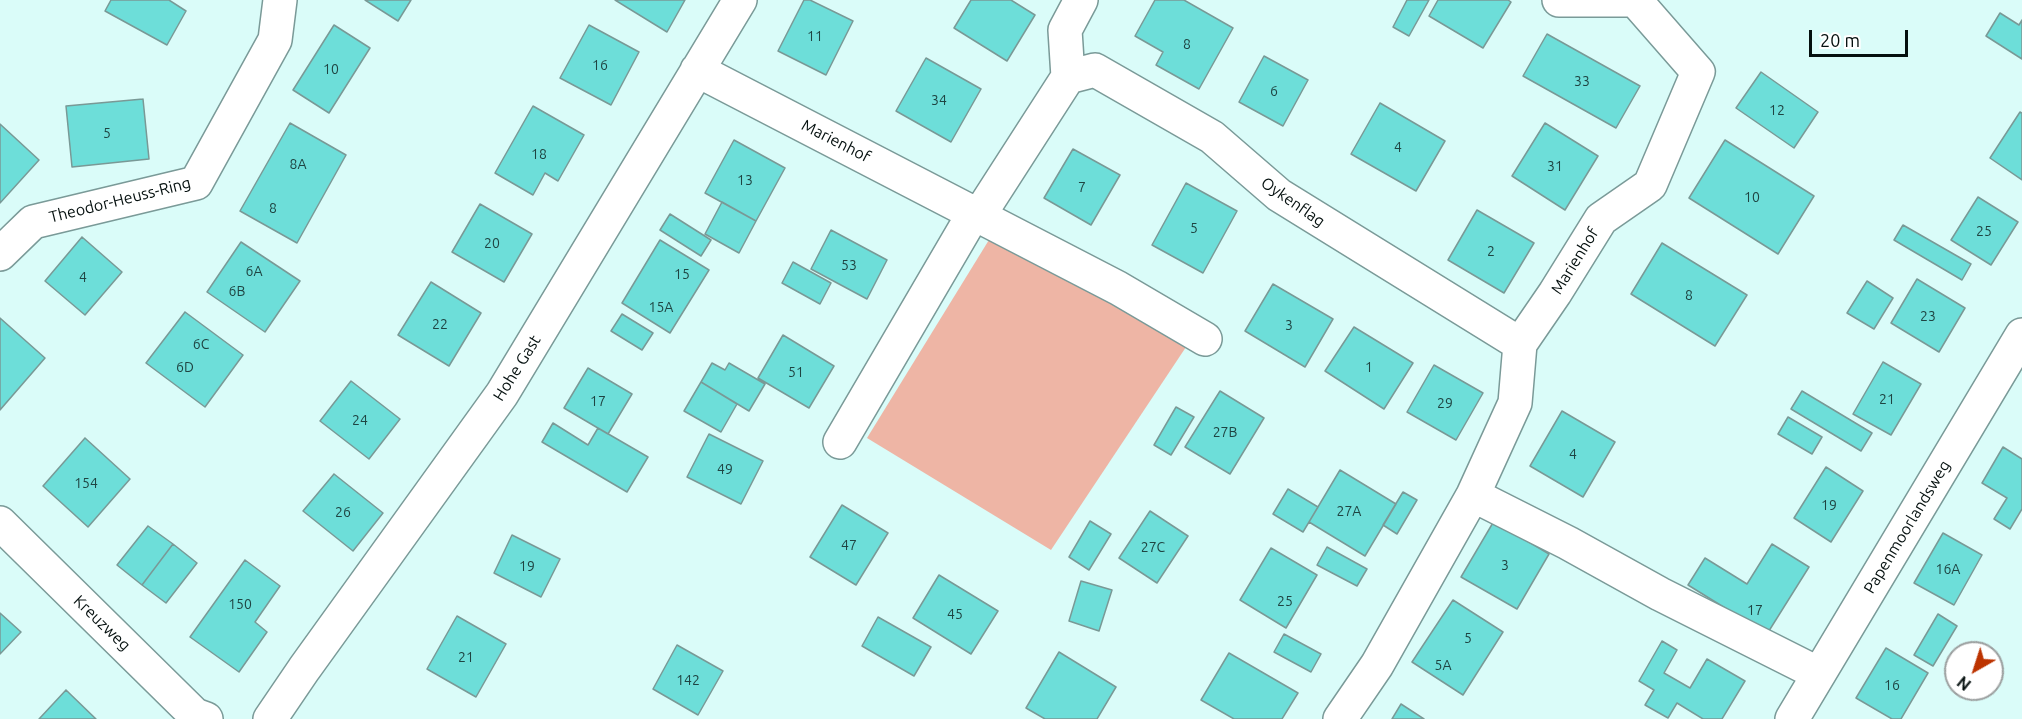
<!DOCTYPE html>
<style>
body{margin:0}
#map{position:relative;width:2022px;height:719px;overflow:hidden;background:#dafcf9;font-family:Ubuntu,sans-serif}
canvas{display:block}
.north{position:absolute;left:1944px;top:641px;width:60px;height:60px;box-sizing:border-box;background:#fff;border:2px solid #9b9f9f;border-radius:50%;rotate:219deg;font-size:16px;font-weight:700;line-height:24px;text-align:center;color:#05100f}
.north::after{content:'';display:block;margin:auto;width:21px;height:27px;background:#bc3300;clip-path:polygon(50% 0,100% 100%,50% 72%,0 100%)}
.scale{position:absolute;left:1809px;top:30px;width:99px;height:27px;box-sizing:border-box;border:3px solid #05100f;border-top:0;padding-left:8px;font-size:18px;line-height:21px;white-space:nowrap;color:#05100f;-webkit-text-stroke:4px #fff;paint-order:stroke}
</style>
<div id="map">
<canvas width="2022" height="719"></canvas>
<div class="north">N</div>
<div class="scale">20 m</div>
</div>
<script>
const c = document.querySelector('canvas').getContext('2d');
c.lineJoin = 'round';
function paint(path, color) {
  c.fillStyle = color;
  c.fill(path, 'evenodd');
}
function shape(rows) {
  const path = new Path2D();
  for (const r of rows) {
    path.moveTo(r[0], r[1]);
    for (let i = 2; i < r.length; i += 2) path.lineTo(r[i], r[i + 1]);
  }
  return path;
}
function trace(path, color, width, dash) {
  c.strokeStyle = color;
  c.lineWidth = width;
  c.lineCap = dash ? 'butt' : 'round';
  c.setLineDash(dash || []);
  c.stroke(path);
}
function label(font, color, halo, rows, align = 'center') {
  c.font = font + ' Ubuntu,sans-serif';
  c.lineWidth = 6;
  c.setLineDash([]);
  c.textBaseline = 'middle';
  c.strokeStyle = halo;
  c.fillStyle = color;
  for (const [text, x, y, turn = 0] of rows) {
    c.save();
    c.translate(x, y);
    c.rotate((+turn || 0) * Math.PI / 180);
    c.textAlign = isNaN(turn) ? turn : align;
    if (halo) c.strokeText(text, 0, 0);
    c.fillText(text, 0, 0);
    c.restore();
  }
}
paint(shape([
 [992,235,1192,338,1051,550,867,438]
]), '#eeb5a5');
const building = shape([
 [111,0,169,0,186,11,167,45,105,11,111,0],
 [365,0,411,0,398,21,365,0],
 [615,0,685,0,667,32,615,0],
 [804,0,810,0,853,21,826,75,778,51,804,0],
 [971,0,1011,0,1035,15,1007,61,954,28,971,0],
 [1155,0,1184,0,1233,28,1199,89,1156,65,1163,52,1135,36,1155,0],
 [1407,0,1429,0,1409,36,1393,27,1407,0],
 [1438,0,1508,0,1511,2,1483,48,1429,16,1438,0],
 [2000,13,2019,25,2022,20,2022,59,1986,36,2000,13],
 [334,25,370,48,329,113,293,90,334,25],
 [589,25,639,52,611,105,560,78,589,25],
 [1547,34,1640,86,1616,128,1523,76,1547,34],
 [1264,56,1308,80,1283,126,1239,102,1264,56],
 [926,58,981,89,951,142,896,111,926,58],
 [1761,72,1818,112,1794,148,1736,108,1761,72],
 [143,99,149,159,72,167,66,106,143,99],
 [1380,103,1445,141,1416,191,1351,154,1380,103],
 [533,106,584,135,558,181,545,173,533,195,495,173,533,106],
 [2020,112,2022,113,2022,180,1990,158,2020,112],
 [290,123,346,155,297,243,240,211,290,123],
 [1545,123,1598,156,1565,210,1512,176,1545,123],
 [0,124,39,160,0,203,0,124],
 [734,140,785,168,756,221,705,193,734,140],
 [1725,140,1814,196,1778,254,1689,198,1725,140],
 [1073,149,1120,175,1091,225,1044,198,1073,149],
 [1186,183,1237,211,1203,273,1152,245,1186,183],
 [1978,197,2018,222,1991,265,1951,240,1978,197],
 [722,202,756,221,739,253,705,234,722,202],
 [480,204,532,234,504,282,452,252,480,204],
 [1477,210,1534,243,1504,293,1448,260,1477,210],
 [670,214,711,240,701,256,660,230,670,214],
 [1903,225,1971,264,1962,280,1894,240,1903,225],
 [831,230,887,260,867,299,811,269,831,230],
 [82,237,122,272,85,315,45,281,82,237],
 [660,240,709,270,670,333,622,303,660,240],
 [241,242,300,281,265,332,207,292,241,242],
 [1662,243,1747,295,1715,346,1631,294,1662,243],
 [793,262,831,283,820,304,782,283,793,262],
 [1917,279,1965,308,1939,352,1891,323,1917,279],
 [1867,281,1893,298,1874,329,1847,313,1867,281],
 [431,282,481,313,449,366,398,335,431,282],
 [1273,284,1333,319,1305,367,1245,331,1273,284],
 [185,312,243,355,205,407,146,363,185,312],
 [622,314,653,333,642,350,611,331,622,314],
 [0,318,45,358,0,410,0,318],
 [1354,327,1413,363,1384,409,1325,371,1354,327],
 [783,335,834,366,809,408,758,378,783,335],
 [1883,362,1921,384,1891,435,1853,414,1883,362],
 [712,363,725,370,729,363,765,384,749,411,701,382,712,363],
 [1434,365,1483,393,1456,440,1407,412,1434,365],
 [588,368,632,394,608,434,564,408,588,368],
 [351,381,400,419,369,459,320,421,351,381],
 [701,382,737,404,721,432,684,411,701,382],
 [1220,391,1264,418,1230,474,1185,447,1220,391],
 [1802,391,1872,433,1861,451,1791,409,1802,391],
 [1176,407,1194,417,1171,455,1154,445,1176,407],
 [1562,411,1615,442,1583,497,1530,466,1562,411],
 [1788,417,1822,437,1812,454,1778,434,1788,417],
 [553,423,588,445,598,428,648,457,627,492,542,442,553,423],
 [709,434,763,461,741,504,687,477,709,434],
 [85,438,130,479,88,527,43,486,85,438],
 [2003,447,2022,459,2022,509,2010,529,1994,519,2007,498,1982,483,2003,447],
 [1826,467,1863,491,1831,542,1794,518,1826,467],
 [1340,470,1396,504,1365,556,1309,522,1340,470],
 [334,474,383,513,353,551,303,511,334,474],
 [1288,489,1318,507,1303,532,1273,514,1288,489],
 [1403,492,1417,500,1397,534,1383,525,1403,492],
 [842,505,888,533,856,585,810,557,842,505],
 [1150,511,1188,536,1157,583,1119,558,1150,511],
 [1090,521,1111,534,1089,570,1069,557,1090,521],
 [1494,521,1549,554,1517,609,1461,577,1494,521],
 [148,526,173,544,142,585,117,565,148,526],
 [1943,533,1982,555,1954,605,1914,583,1943,533],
 [512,535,560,559,541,597,494,573,512,535],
 [173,544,197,563,166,603,142,585,173,544],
 [1772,544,1809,567,1767,634,1688,585,1705,558,1747,584,1772,544],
 [1327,547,1367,569,1357,586,1317,565,1327,547],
 [1271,548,1317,575,1286,628,1240,600,1271,548],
 [245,560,280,586,255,622,267,632,239,672,190,637,245,560],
 [939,575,998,611,971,654,913,618,939,575],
 [1081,581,1112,590,1099,631,1069,621,1081,581],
 [1453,600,1503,632,1463,695,1412,662,1453,600],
 [0,613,21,632,0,654,0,613],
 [1938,614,1957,626,1933,666,1914,655,1938,614],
 [457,616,506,644,476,697,427,669,457,616],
 [878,617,931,647,914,676,862,646,878,617],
 [1284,634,1321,654,1311,672,1274,652,1284,634],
 [1662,641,1677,650,1664,673,1690,688,1707,659,1745,681,1722,719,1703,719,1677,703,1668,718,1645,705,1654,690,1639,681,1662,641],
 [677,645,723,671,698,715,653,689,677,645],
 [1886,648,1928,673,1901,719,1892,719,1856,698,1886,648],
 [1059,652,1116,687,1097,719,1045,719,1026,708,1059,652],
 [1229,653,1298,693,1282,719,1234,719,1201,700,1229,653],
 [66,690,96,719,39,719,66,690],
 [1401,704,1424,719,1392,719,1401,704]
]);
paint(building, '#6dded9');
trace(building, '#799996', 1.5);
const minor = shape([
 [697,70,1118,288,1205,339],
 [1068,77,1095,70,1212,137,1279,195,1520,344],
 [0,254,33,222,196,183,275,40,280,0],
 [840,442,974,213,985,206,1068,77,1065,30,1081,0],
 [1473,495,1568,543,1660,594,1819,674],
 [0,523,195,715,206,719],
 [270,719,304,669,502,394,740,0],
 [1340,719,1377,665,1473,495,1515,403,1520,344,1555,293,1601,219,1650,185,1698,72,1635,0,1559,0],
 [1792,719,2022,335]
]);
trace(minor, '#7a9a98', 36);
trace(minor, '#fff', 33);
label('14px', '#1f4442', null, [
 ["11",815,36],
 ["8",1187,44],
 ["16",600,65],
 ["10",331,69],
 ["33",1582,81],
 ["6",1274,91],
 ["34",939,100],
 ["12",1777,110],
 ["5",107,133],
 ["4",1398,147],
 ["18",539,154],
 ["8A",298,164],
 ["31",1555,166],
 ["13",745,180],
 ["7",1082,187],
 ["10",1752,197],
 ["8",273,208],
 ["5",1194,228],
 ["25",1984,231],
 ["20",492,243],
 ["2",1491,251],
 ["53",849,265],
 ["6A",254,271],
 ["15",682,274],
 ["4",83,277],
 ["6B",237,291],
 ["8",1689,295],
 ["15A",661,307],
 ["23",1928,316],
 ["22",440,324],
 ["3",1289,325],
 ["6C",201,344],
 ["6D",185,367],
 ["1",1369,367],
 ["51",796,372],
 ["21",1887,399],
 ["17",598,401],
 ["29",1445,403],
 ["24",360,420],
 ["27B",1225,432],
 ["4",1573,454],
 ["49",725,469],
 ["154",86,483],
 ["19",1829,505],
 ["27A",1349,511],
 ["26",343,512],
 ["47",849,545],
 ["27C",1153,547],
 ["3",1505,565],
 ["19",527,566],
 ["16A",1948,569],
 ["25",1285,601],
 ["150",240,604],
 ["17",1755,610],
 ["45",955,614],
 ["5",1468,638],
 ["21",466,657],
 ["5A",1443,665],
 ["142",688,680],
 ["16",1892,685]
]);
label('16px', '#05100f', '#fff', [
 ["Marienhof",836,141,27],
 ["Theodor-Heuss-Ring",120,200,-14],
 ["Oykenflag",1293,202,35],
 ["Marienhof",1575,261,-58],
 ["Hohe Gast",517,368,-58],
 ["Papenmoorlandsweg",1907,527,-59],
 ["Kreuzweg",102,623,44]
]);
</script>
